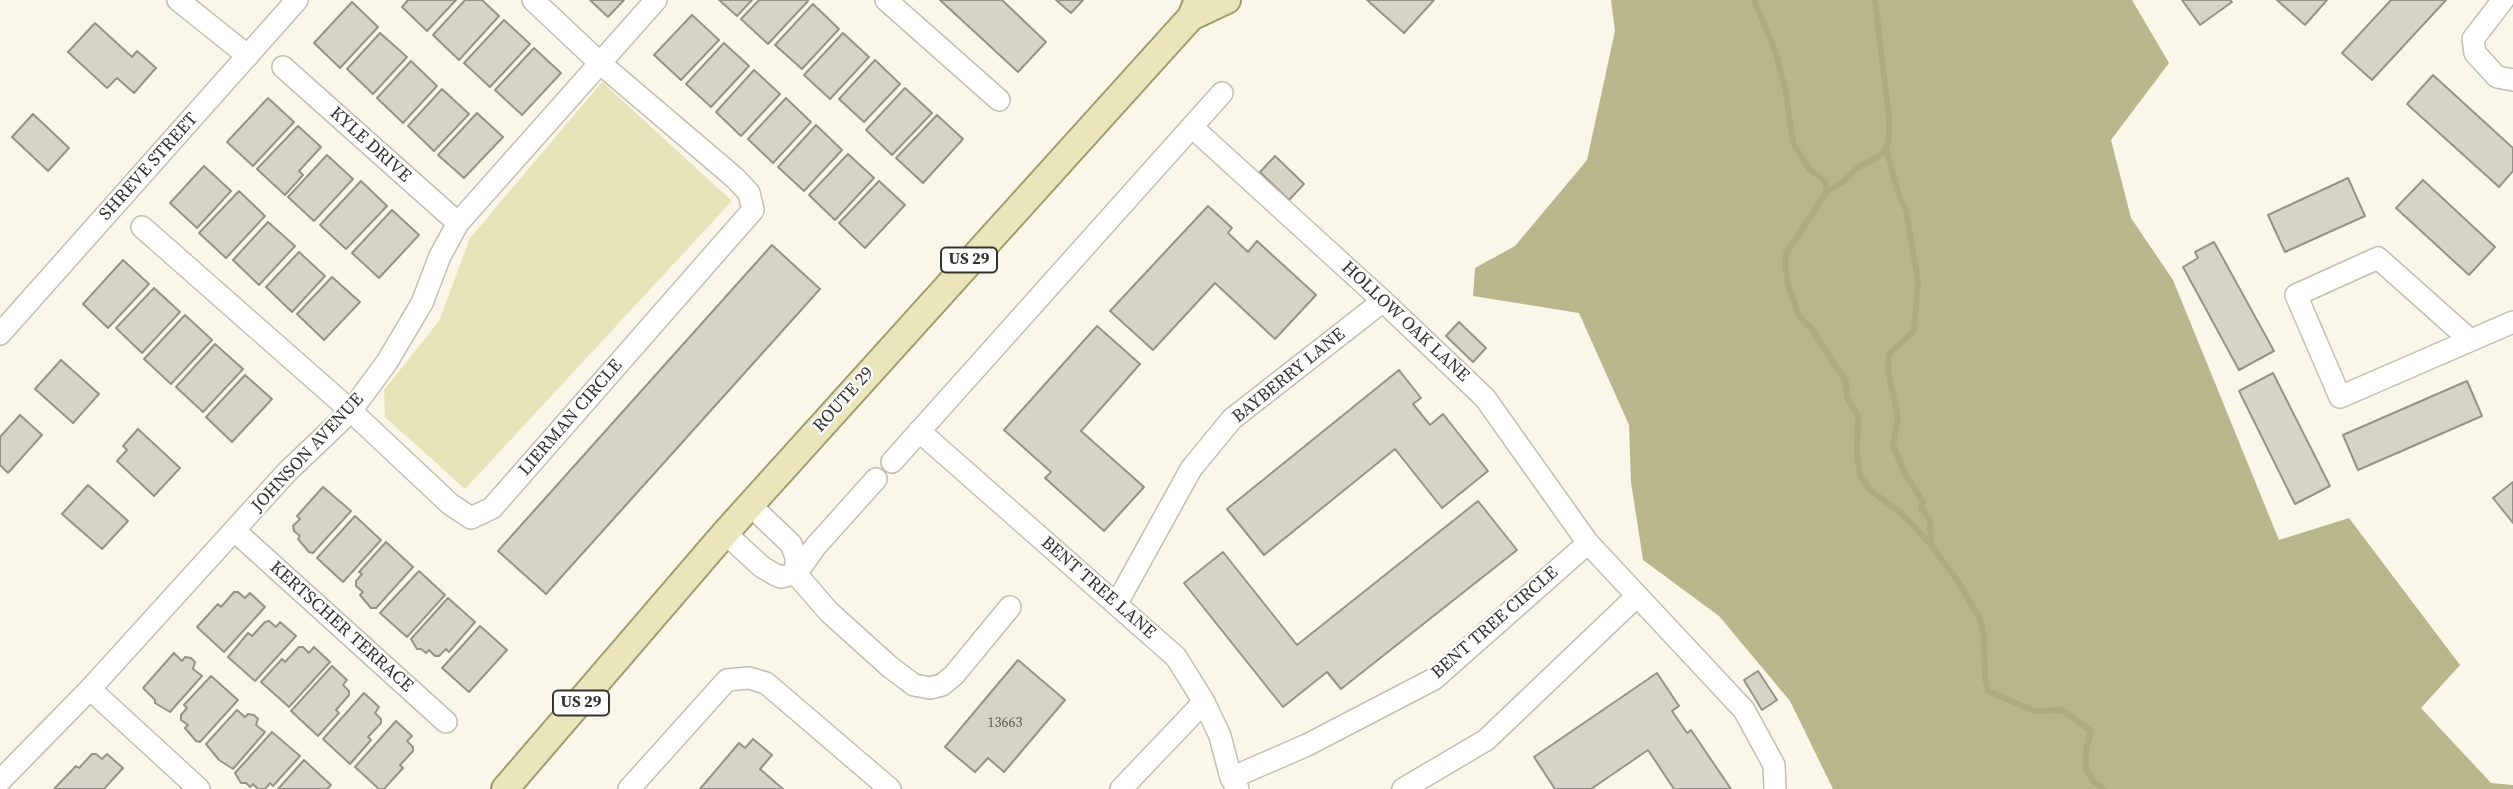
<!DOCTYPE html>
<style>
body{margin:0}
canvas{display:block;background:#f8f7e9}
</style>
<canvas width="2513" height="789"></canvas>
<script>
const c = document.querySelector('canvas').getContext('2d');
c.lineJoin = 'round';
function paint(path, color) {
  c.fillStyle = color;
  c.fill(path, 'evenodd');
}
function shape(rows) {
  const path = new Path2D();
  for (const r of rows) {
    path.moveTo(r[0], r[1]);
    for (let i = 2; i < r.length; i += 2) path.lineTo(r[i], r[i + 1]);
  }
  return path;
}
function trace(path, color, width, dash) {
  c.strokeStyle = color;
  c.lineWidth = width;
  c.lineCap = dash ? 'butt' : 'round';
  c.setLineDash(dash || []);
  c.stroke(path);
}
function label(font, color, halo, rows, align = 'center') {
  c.font = font + ' "Source Serif 4",serif';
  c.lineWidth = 5;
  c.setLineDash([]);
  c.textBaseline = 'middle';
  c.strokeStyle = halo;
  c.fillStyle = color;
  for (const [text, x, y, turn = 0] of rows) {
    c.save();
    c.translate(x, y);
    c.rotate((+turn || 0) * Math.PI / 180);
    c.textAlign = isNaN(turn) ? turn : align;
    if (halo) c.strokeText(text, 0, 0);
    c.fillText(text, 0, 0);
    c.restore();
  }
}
paint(shape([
 [602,82,732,201,465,489,385,417,384,390,439,321,470,238]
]), '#e7e3b8');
paint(shape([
 [1611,0,2132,0,2169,63,2111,140,2131,218,2173,280,2279,540,2349,518,2460,665,2421,708,2491,783,2513,785,2513,789,1833,789,1790,701,1719,616,1643,560,1631,482,1629,425,1579,313,1473,296,1475,268,1515,246,1587,160,1615,31]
]), '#bab68c');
trace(shape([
 [1754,0,1775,50,1786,92,1793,143,1809,169,1825,181,1827,191,1786,254,1785,265,1788,284,1799,317,1811,328,1846,382,1847,397,1858,416,1857,456,1860,476,1870,490,1902,514,1931,545,1959,583,1980,619,1984,636,1985,679,1988,691,2034,711,2062,710,2091,731,2086,750,2086,769,2093,781,2104,789],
 [1886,149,1899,196,1906,210,1918,281,1914,331,1889,354,1888,371,1898,417,1893,445,1904,472,1923,502,1921,508,1930,520,1931,545],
 [1827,191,1844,181,1857,168,1879,156,1886,149,1889,138,1889,118,1875,0]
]), '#afab81', 6);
const building = shape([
 [408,0,456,0,427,31,402,7,408,0],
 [465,0,482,0,499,16,459,60,433,35,465,0],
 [590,0,624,0,608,17,590,0],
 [719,0,752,0,737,16,719,0],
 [759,0,806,0,808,1,768,44,741,19,759,0],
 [940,0,1002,0,1046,42,1018,72,940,0],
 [1056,0,1083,0,1071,13,1056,0],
 [1367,0,1434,0,1404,33,1367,0],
 [2182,0,2230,0,2232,2,2200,25,2182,0],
 [2277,0,2327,0,2305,25,2277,0],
 [2391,0,2446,0,2372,80,2342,53,2391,0],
 [352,2,378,27,340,68,314,43,352,2],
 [813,4,839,29,802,69,775,45,813,4],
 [692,15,719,40,681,80,654,55,692,15],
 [504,20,530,44,490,87,464,63,504,20],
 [95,23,132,57,137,51,156,68,134,93,117,78,107,88,68,52,95,23],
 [380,33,407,57,373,94,347,69,380,33],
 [843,33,869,57,830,99,804,75,843,33],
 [724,43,749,66,711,107,686,84,724,43],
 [534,48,561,73,522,115,495,90,534,48],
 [875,60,900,84,864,122,839,99,875,60],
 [411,61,437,86,403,123,377,98,411,61],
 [754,70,780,94,741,136,716,112,754,70],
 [2433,75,2513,148,2513,171,2499,187,2407,104,2433,75],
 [905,88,932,113,892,155,866,130,905,88],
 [442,89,469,114,434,151,408,126,442,89],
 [268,98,294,122,253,166,227,142,268,98],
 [786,98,811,122,773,163,748,139,786,98],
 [477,113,503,137,464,178,438,155,477,113],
 [33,114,69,148,48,171,12,137,33,114],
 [937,115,963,139,923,183,896,158,937,115],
 [816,125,842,150,804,191,778,167,816,125],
 [298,126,321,147,299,171,303,175,285,195,257,169,298,126],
 [848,154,874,178,835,220,809,195,848,154],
 [327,155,353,179,314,221,288,197,327,155],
 [1275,156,1304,184,1289,200,1260,172,1275,156],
 [204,166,231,191,197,228,170,203,204,166],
 [2348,178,2365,216,2285,252,2268,215,2348,178],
 [2423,180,2495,247,2469,275,2396,208,2423,180],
 [361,181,387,206,346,249,320,225,361,181],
 [879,181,905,205,865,248,839,223,879,181],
 [239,191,265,216,226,258,199,233,239,191],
 [1208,206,1232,228,1228,233,1248,252,1257,241,1316,295,1275,339,1215,283,1153,350,1110,311,1208,206],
 [392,210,419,235,379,278,352,253,392,210],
 [268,222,295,246,259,285,233,260,268,222],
 [2214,242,2274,351,2239,370,2183,267,2198,258,2195,252,2214,242],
 [772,245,820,289,546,594,498,551,772,245],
 [299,252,325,276,292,312,266,287,299,252],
 [123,260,149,284,108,328,83,304,123,260],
 [332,277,360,302,324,340,297,314,332,277],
 [154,288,180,312,142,353,116,328,154,288],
 [185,315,212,340,171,384,144,359,185,315],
 [1459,322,1486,348,1473,362,1446,336,1459,322],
 [1097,326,1140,364,1081,431,1144,487,1104,531,1045,478,1051,472,1004,430,1097,326],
 [215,344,243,369,203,412,176,387,215,344],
 [61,360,99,394,73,423,35,389,61,360],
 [1399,370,1421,398,1413,404,1430,425,1443,414,1488,471,1442,508,1395,449,1264,555,1227,509,1399,370],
 [2273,373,2330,486,2295,504,2239,391,2273,373],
 [245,375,272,399,232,442,206,417,245,375],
 [2467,381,2482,416,2358,470,2343,435,2467,381],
 [20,415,42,435,8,473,0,465,0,437,20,415],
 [138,429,180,468,154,496,117,461,127,450,123,446,138,429],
 [2513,482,2513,523,2493,498,2513,482],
 [88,485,128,521,102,549,62,514,88,485],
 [323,487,351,511,313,553,309,552,298,539,300,536,294,531,293,526,300,519,297,516,323,487],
 [1478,501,1517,550,1341,689,1327,672,1283,707,1184,583,1223,552,1297,645,1478,501],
 [355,516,381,540,343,582,317,558,355,516],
 [386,542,413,567,376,608,371,608,360,595,363,592,356,586,356,581,362,574,359,572,386,542],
 [419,571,445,595,407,637,380,613,419,571],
 [234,592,238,592,245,598,250,593,265,607,224,652,197,627,218,604,221,607,234,592],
 [448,598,475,622,449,652,446,649,439,656,435,656,429,650,426,653,421,649,417,649,411,639,448,598],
 [269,621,276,627,280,622,296,636,255,681,228,657,248,633,252,636,265,622,269,621],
 [480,626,507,650,469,692,442,668,480,626],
 [299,647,303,647,309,653,314,647,330,662,289,707,261,682,282,659,285,662,299,647],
 [174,653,182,661,185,657,191,658,195,662,193,669,202,676,170,712,155,703,155,700,143,688,174,653],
 [1018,660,1065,700,1004,772,988,758,975,772,945,747,1018,660],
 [332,666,347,680,343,685,349,691,349,695,336,710,339,713,318,736,291,711,332,666],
 [1758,671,1777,700,1762,710,1744,680,1758,671],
 [1657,673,1679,706,1672,711,1687,733,1691,730,1731,789,1674,789,1648,750,1591,789,1555,789,1534,757,1657,673],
 [211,676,238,700,200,742,196,741,185,728,188,725,181,720,181,715,187,708,184,705,211,676],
 [364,693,379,707,375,713,381,719,381,723,368,737,371,740,350,764,323,739,364,693],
 [237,710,245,717,248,714,254,715,258,719,256,725,265,732,233,769,219,760,206,744,237,710],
 [396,721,412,736,407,741,413,747,413,751,400,765,403,768,384,789,379,789,355,767,396,721],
 [272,732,300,756,273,786,270,783,265,789,258,789,253,784,250,787,246,783,241,783,235,773,272,732],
 [753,739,772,755,760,769,783,789,700,789,739,743,745,748,753,739],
 [92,754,96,754,102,759,107,754,123,768,104,789,54,789,76,766,79,768,92,754],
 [304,760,331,785,327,789,278,789,304,760]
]);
paint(building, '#d5d4c7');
trace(building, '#959488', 2);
const minor = shape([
 [178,0,248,56],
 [886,0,999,100],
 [2503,0,2473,39,2475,53,2497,77,2513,80],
 [283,67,458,223],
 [1192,127,1383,301,1485,398,1588,543],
 [142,227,351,411,450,504,471,518,492,508,753,210,749,193,735,178,601,64,533,0],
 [0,334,297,0],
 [2470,340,2378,258,2296,295,2340,397,2513,322],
 [919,431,1176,657,1204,702,1220,736,1231,778],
 [892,462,1222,93],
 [750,505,791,544,796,557,796,574,829,612,890,667,914,685,930,688,942,685,954,675,1010,607],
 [235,531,446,722],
 [725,533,762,567,774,574,781,577,796,574,815,547,876,479],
 [1117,603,1191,469,1232,419,1383,301],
 [90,689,199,789],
 [0,781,90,689,287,472,351,411,387,362,422,303,440,256,458,223,656,0],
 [629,789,727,680,749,678,766,683,890,789],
 [1121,789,1204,702],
 [1238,789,1231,778,1307,745,1434,679,1588,543,1744,710,1774,765,1775,789],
 [1403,789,1486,740,1637,596]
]);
const major = shape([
 [1191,17,1227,0],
 [505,789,725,533,1191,17,1198,0]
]);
trace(minor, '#c0bfb2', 24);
trace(major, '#a19c6d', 30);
trace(minor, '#fff', 21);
trace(major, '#eae5bb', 26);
label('14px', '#5c5c55', null, [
 ["13663",1005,723]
]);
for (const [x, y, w] of [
 [969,260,56],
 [581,703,56]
]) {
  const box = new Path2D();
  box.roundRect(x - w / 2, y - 12.5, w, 25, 5);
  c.fillStyle = '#fff';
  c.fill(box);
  trace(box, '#34342f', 2);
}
label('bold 16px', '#34342f', null, [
 ["US 29",969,260],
 ["US 29",581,703]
]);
label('18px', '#34342f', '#fff', [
 ["KYLE DRIVE",370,145,42],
 ["SHREVE STREET",149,167,-48],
 ["HOLLOW OAK LANE",1405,322,43],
 ["BAYBERRY LANE",1289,376,-39],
 ["ROUTE 29",844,400,-48],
 ["LIERMAN CIRCLE",571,418,-49],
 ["JOHNSON AVENUE",308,453,-47],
 ["BENT TREE LANE",1098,588,41],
 ["BENT TREE CIRCLE",1495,623,-41],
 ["KERTSCHER TERRACE",341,627,42]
]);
</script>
